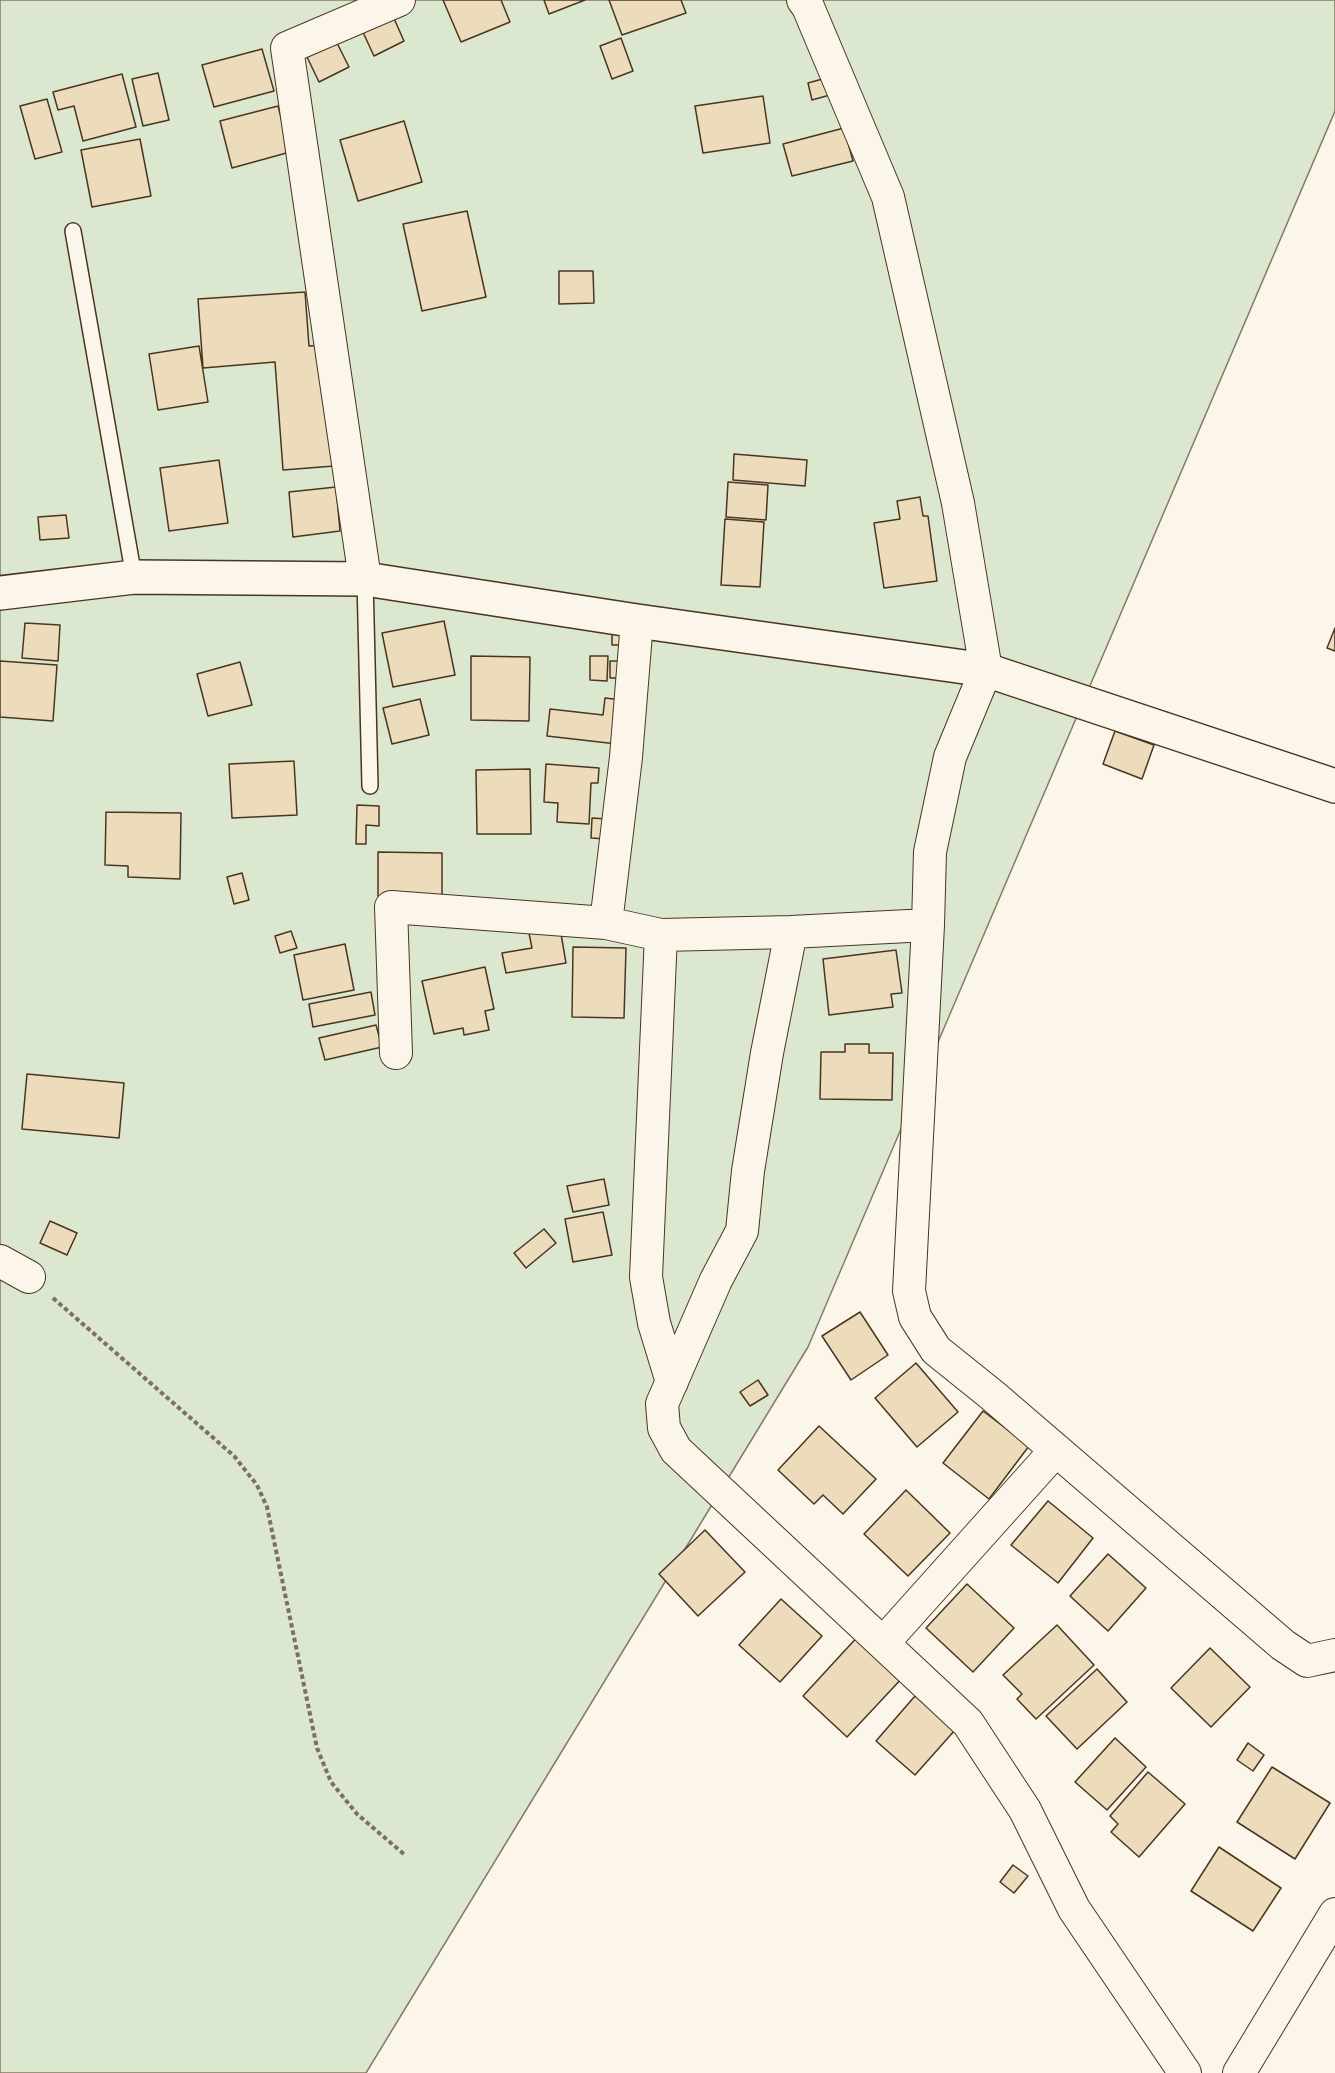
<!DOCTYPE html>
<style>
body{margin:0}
canvas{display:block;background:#fbf6e9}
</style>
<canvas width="1335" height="2073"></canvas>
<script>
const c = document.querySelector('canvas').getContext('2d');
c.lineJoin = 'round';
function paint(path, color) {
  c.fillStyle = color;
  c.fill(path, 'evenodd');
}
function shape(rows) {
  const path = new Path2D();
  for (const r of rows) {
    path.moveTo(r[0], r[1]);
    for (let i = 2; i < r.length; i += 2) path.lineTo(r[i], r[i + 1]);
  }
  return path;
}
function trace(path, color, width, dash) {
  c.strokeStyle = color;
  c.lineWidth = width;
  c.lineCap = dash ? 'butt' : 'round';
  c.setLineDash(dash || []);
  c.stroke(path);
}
const green = shape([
 [0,0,1335,0,1335,111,808,1347,366,2073,0,2073,0,0]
]);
paint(green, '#dce7d0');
trace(green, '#887966', 1.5);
const building = shape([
 [443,0,501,0,510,22,461,42,443,0],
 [544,0,585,0,549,14,544,0],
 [609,0,681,0,686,13,622,35,609,0],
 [392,14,404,41,374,56,361,28,392,14],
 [621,38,633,71,612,79,600,46,621,38],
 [337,43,349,67,319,82,307,57,337,43],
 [262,49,274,91,214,107,202,65,262,49],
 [158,73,169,120,143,126,132,79,158,73],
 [122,74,136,127,83,141,74,106,58,110,53,92,122,74],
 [826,78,830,95,812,100,808,83,826,78],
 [763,96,770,143,703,153,695,106,763,96],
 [47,99,62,152,35,159,20,106,47,99],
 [278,106,290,152,232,168,220,121,278,106],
 [404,121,422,182,358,201,340,140,404,121],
 [844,128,853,161,792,176,783,144,844,128],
 [140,139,151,196,92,207,81,150,140,139],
 [467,211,486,297,422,311,403,224,467,211],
 [559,271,593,271,594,303,559,304,559,271],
 [305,292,309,346,325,345,334,466,283,470,275,362,203,368,198,299,305,292],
 [199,346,208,402,158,410,149,354,199,346],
 [734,454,807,460,805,486,733,480,734,454],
 [219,460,228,523,169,531,160,468,219,460],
 [728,482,768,485,766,520,726,517,728,482],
 [336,487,340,531,293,537,289,492,336,487],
 [920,497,923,516,928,516,937,581,884,588,874,523,900,519,897,501,920,497],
 [66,515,69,538,40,540,38,517,66,515],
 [725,519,764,522,760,587,721,585,725,519],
 [444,621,455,675,393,687,382,633,444,621],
 [25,623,60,625,58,661,22,658,25,623],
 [612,628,628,628,627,645,612,645,612,628],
 [1335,628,1335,651,1327,648,1335,628],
 [471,656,530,657,529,721,471,720,471,656],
 [590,656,608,656,607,681,590,680,590,656],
 [0,661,57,665,53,721,0,717,0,661],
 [610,661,626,661,625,678,610,678,610,661],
 [240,662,252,705,208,716,197,674,240,662],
 [605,698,622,700,617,744,547,736,550,709,603,715,605,698],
 [420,699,429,735,392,744,383,708,420,699],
 [1115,731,1154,745,1142,779,1103,764,1115,731],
 [294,761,297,815,232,818,229,764,294,761],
 [546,764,599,768,598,783,591,783,589,824,557,822,558,803,544,802,546,764],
 [530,769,531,834,477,834,476,770,530,769],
 [357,805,379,806,379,826,366,825,366,844,356,844,357,805],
 [106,812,181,813,180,879,128,877,128,866,105,865,106,812],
 [592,818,607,819,606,839,591,838,592,818],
 [378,852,442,853,442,897,378,896,378,852],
 [242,873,249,900,234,904,227,877,242,873],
 [560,928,566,963,506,973,502,953,532,948,529,933,560,928],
 [291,931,297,948,280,953,275,936,291,931],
 [345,944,354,990,303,1000,294,955,345,944],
 [573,947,626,948,624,1018,572,1017,573,947],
 [896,950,902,993,891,994,893,1007,829,1015,823,959,896,950],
 [485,967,494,1009,485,1011,489,1030,464,1035,463,1028,434,1034,422,981,485,967],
 [371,992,375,1015,313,1027,309,1004,371,992],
 [376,1025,382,1047,325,1060,319,1038,376,1025],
 [845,1044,869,1044,869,1053,893,1053,892,1100,820,1099,821,1052,845,1052,845,1044],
 [27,1074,124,1083,119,1138,22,1129,27,1074],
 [604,1179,609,1205,573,1212,567,1186,604,1179],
 [603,1212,612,1255,573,1262,565,1219,603,1212],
 [50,1221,77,1233,67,1255,40,1243,50,1221],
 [544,1229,556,1243,526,1268,514,1253,544,1229],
 [860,1312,888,1355,851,1380,822,1336,860,1312],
 [916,1363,958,1412,917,1447,875,1398,916,1363],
 [758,1380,768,1395,750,1406,740,1392,758,1380],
 [983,1411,1029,1446,989,1499,943,1463,983,1411],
 [819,1426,876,1479,843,1514,823,1495,814,1504,778,1470,819,1426],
 [906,1490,950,1533,908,1576,864,1534,906,1490],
 [1048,1501,1093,1538,1058,1583,1011,1545,1048,1501],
 [705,1530,745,1572,698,1616,659,1574,705,1530],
 [1108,1554,1146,1588,1108,1631,1070,1596,1108,1554],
 [967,1584,1014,1628,973,1672,926,1628,967,1584],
 [781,1599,822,1636,780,1682,739,1645,781,1599],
 [1057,1625,1094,1665,1036,1719,1017,1699,1022,1694,1003,1675,1057,1625],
 [861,1633,905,1675,847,1737,803,1696,861,1633],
 [1210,1648,1250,1687,1211,1727,1171,1688,1210,1648],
 [1097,1669,1127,1702,1077,1749,1046,1716,1097,1669],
 [915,1696,955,1730,915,1775,876,1741,915,1696],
 [1115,1738,1146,1767,1107,1810,1075,1782,1115,1738],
 [1248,1743,1264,1755,1253,1771,1237,1760,1248,1743],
 [1272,1767,1330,1803,1295,1859,1237,1822,1272,1767],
 [1148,1772,1185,1804,1139,1857,1111,1832,1118,1824,1110,1816,1148,1772],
 [1219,1847,1281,1888,1253,1931,1191,1891,1219,1847],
 [1013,1865,1028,1876,1014,1893,1000,1882,1013,1865]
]);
paint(building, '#ecdcbc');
trace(building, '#4a3520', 1.5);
const service = shape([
 [73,231,134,577],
 [365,579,370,786]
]);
const minor = shape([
 [365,579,287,48,399,0],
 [606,923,626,757,637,621],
 [928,925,909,1291,915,1317,936,1350,992,1395,1283,1645,1307,1661,1335,1655],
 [791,932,767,1053,748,1171,742,1231,716,1280,662,1404,664,1428,676,1450,968,1723,1025,1810,1074,1909,1185,2073],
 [661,935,646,1277,654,1323,672,1382],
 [396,1053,391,907,606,923,661,935,791,932,928,925,930,852,950,757,986,670,958,503,888,197,808,7,803,0],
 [0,1261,29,1277],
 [883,1643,1056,1450],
 [1239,2073,1335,1914]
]);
const tertiary = shape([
 [0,593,134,577,365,579,637,621,986,670,1335,786]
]);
trace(service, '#4a3520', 18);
trace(minor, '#4a3520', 34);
trace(tertiary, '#4a3520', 36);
trace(shape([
 [53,1298,234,1456,257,1485,267,1507,317,1748,331,1782,357,1814,405,1855]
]), '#7f6f5c', 4, [4.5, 3]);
trace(service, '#fbf6e9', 15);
trace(minor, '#fbf6e9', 32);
trace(tertiary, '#fbf6e9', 33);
</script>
